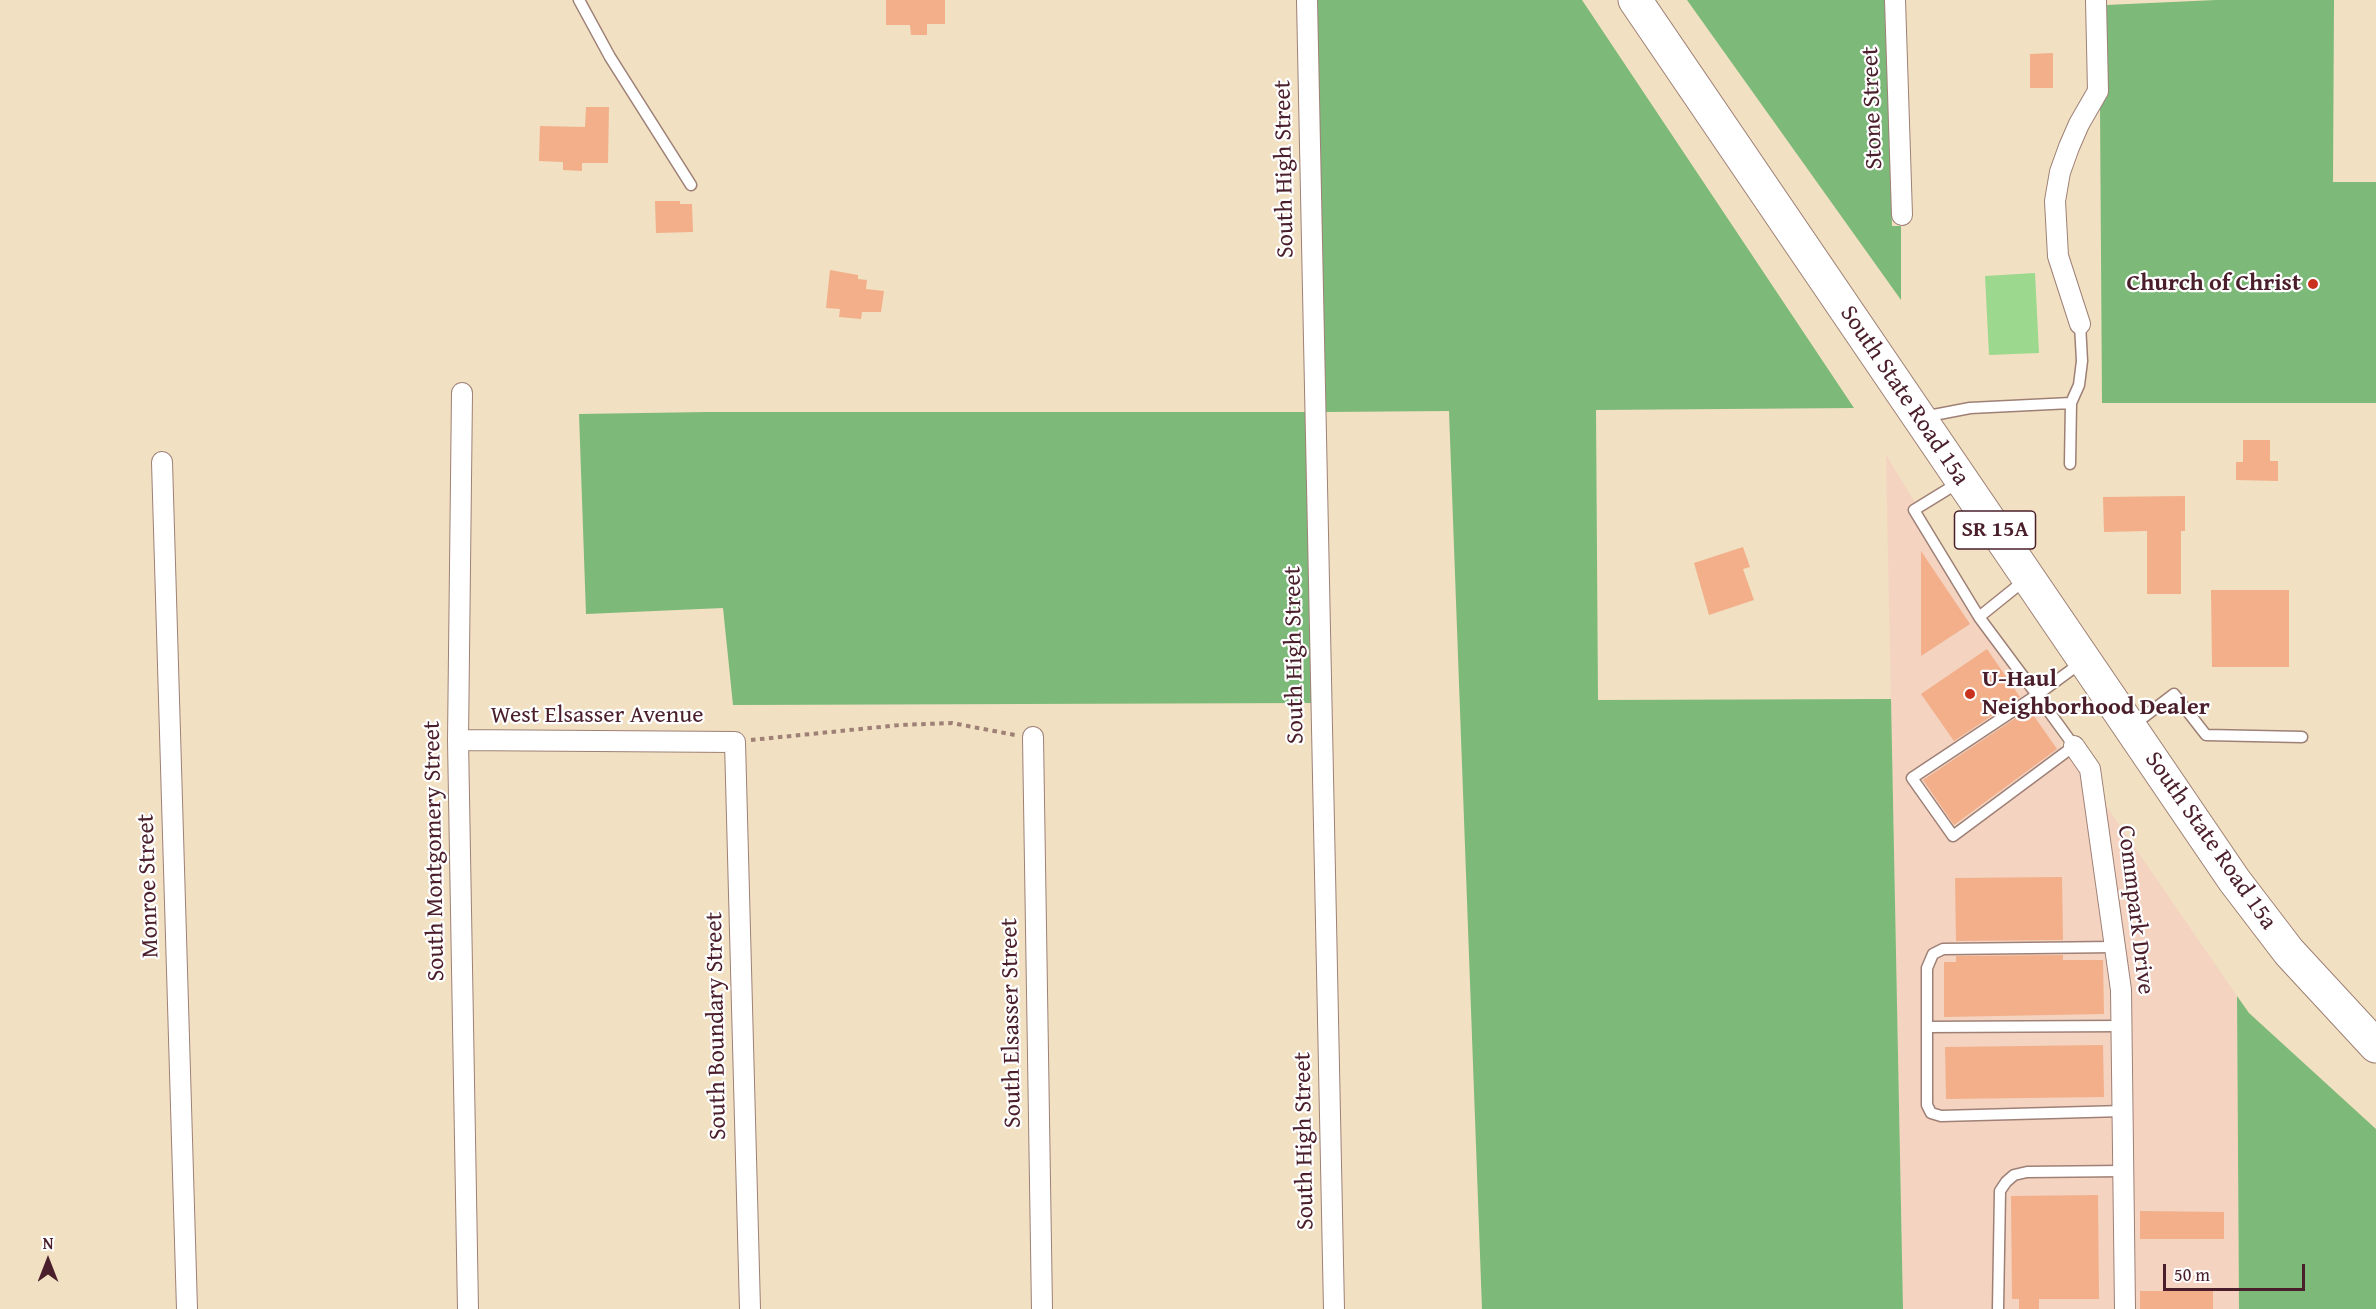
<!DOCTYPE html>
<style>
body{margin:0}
#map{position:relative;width:2376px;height:1309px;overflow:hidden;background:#f1e0c1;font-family:"Gentium Book Plus",serif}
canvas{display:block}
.north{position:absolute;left:18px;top:1231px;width:60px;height:60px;-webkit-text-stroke:4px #fff;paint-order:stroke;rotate:0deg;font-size:16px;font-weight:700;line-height:24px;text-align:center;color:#4a1f2b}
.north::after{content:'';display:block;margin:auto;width:21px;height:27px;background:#4a1f2b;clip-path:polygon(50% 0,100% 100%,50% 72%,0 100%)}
.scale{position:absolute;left:2163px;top:1264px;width:142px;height:27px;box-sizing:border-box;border:3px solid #4a1f2b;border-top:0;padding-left:8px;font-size:18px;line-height:21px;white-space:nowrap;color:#4a1f2b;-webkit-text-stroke:4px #fff;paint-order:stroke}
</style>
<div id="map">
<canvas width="2376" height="1309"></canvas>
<div class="north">N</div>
<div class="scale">50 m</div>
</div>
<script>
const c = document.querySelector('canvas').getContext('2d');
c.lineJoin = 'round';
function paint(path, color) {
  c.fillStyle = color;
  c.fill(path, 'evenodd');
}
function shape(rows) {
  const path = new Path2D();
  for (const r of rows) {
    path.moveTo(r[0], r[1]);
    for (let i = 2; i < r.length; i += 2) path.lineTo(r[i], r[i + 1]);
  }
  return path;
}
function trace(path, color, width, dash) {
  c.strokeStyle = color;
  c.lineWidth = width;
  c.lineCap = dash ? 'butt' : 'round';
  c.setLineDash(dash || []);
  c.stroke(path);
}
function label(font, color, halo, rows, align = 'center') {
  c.font = font + ' "Gentium Book Plus",serif';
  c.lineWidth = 4.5;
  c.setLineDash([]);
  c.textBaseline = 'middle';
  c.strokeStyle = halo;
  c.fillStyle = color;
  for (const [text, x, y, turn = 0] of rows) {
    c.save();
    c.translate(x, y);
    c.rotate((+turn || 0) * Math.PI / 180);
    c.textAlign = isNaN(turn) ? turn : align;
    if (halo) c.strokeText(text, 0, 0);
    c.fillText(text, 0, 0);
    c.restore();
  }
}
paint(shape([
 [1886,455,2062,743,2060,745,2081,774,2112,991,2115,1309,1903,1309],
 [2105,804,2237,996,2239,1309,2135,1309,2131,990]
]), '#f4d3c0');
paint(shape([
 [2035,273,2039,353,1989,355,1985,276]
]), '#9cd98e');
paint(shape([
 [1317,0,1582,0,1854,408,1596,410,1598,700,1891,699,1903,1309,1482,1309,1449,411,1326,412],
 [1687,0,1885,0,1892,226,1901,226,1901,300],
 [2216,0,2334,0,2333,182,2376,182,2376,403,2102,403,2100,107,2108,90,2106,5],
 [707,412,1306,412,1312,703,733,705,723,608,586,614,579,414],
 [2237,996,2249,1013,2376,1129,2376,1309,2239,1309]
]), '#7db979');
paint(shape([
 [886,0,945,0,945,24,927,24,927,35,911,35,910,25,886,25],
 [2053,53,2053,88,2030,88,2030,54],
 [586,107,609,107,608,163,582,163,582,171,563,170,563,162,539,161,540,126,585,127],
 [655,201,680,201,680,204,692,204,693,232,656,233],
 [830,270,858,275,858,279,867,280,866,289,884,291,881,312,862,312,861,319,839,317,840,309,826,308],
 [2243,440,2270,440,2270,461,2278,461,2278,481,2236,480,2236,462,2243,462],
 [2185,496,2185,531,2181,531,2181,594,2147,594,2147,531,2104,532,2103,497],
 [1743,547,1750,567,1743,569,1754,600,1709,615,1694,563],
 [1921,551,1970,624,1921,656],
 [2211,590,2289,590,2289,667,2212,667],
 [1987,649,2020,697,1954,741,1921,694],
 [2029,709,2057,749,1954,825,1923,780],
 [2062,877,2063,940,1956,941,1955,878],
 [2063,955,2063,960,2103,960,2104,1014,1944,1017,1944,962,1956,962,1956,956],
 [2103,1045,2104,1097,1946,1099,1945,1047],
 [2098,1195,2099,1299,2039,1299,2039,1309,2019,1309,2019,1299,2012,1299,2011,1196],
 [2140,1211,2224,1212,2224,1239,2140,1239],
 [2140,1291,2213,1291,2213,1309,2140,1309]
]), '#f2af8a');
const service = shape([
 [579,0,610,57,691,185],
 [1923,417,1970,408,2071,403,2079,385,2082,361,2080,324],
 [2070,464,2071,403],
 [1958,483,1914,510,1979,617],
 [2025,580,1979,617,2037,695,2074,746,1953,836,1912,778,2037,695,2082,662],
 [2132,726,2174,694,2206,735,2302,737],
 [2115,947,1943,949,1933,954,1927,968,1927,1105,1931,1113,1941,1116,2123,1111],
 [1927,1027,2122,1026],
 [1998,1309,2000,1191,2006,1182,2014,1175,2027,1172,2124,1171]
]);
const minor = shape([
 [1307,0,1334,1309],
 [1895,0,1902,215],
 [2080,324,2058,256,2055,201,2060,172,2069,147,2079,124,2098,91,2096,0],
 [462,393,458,740,468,1309],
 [162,462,187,1309],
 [1033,737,1042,1309],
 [458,740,735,742,750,1309],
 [2074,746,2090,769,2121,990,2125,1309]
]);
const trunk = shape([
 [1635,0,2234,880,2289,952,2376,1046]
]);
trace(service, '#9e8076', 13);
trace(minor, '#9e8076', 22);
trace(trunk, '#9e8076', 35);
trace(shape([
 [751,740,900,725,952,723,1015,735]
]), '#9e8076', 4, [4.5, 4.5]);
trace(service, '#fff', 10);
trace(minor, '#fff', 20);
trace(trunk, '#fff', 33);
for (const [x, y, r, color] of [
 [2313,284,6,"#c8321e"],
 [1970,694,6,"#c8321e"]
]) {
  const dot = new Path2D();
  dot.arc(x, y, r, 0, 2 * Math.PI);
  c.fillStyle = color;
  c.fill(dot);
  trace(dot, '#fff', 2);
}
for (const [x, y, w] of [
 [1995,530,81]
]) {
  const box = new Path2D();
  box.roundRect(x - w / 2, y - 19, w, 38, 4.5);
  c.fillStyle = '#fff';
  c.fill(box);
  trace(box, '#4a1f2b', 1.5);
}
label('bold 22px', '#4a1f2b', null, [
 ["SR 15A",1995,530]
]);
label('24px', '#4a1f2b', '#fff', [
 ["Stone Street",1873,108,-92],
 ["South High Street",1285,169,-91],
 ["South State Road 15a",1904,396,56],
 ["South High Street",1295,655,-91],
 ["West Elsasser Avenue",597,716],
 ["South State Road 15a",2210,841,55],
 ["South Montgomery Street",435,851,-91],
 ["Monroe Street",149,886,-92],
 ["Commpark Drive",2135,910,83],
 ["South Elsasser Street",1012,1023,-91],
 ["South Boundary Street",717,1026,-91],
 ["South High Street",1305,1141,-91]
]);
label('bold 24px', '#4a1f2b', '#fff', [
 ["Church of Christ",2301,284],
 ["U-Haul",1982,680,"left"],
 ["Neighborhood Dealer",1982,708,"left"]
], 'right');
</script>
